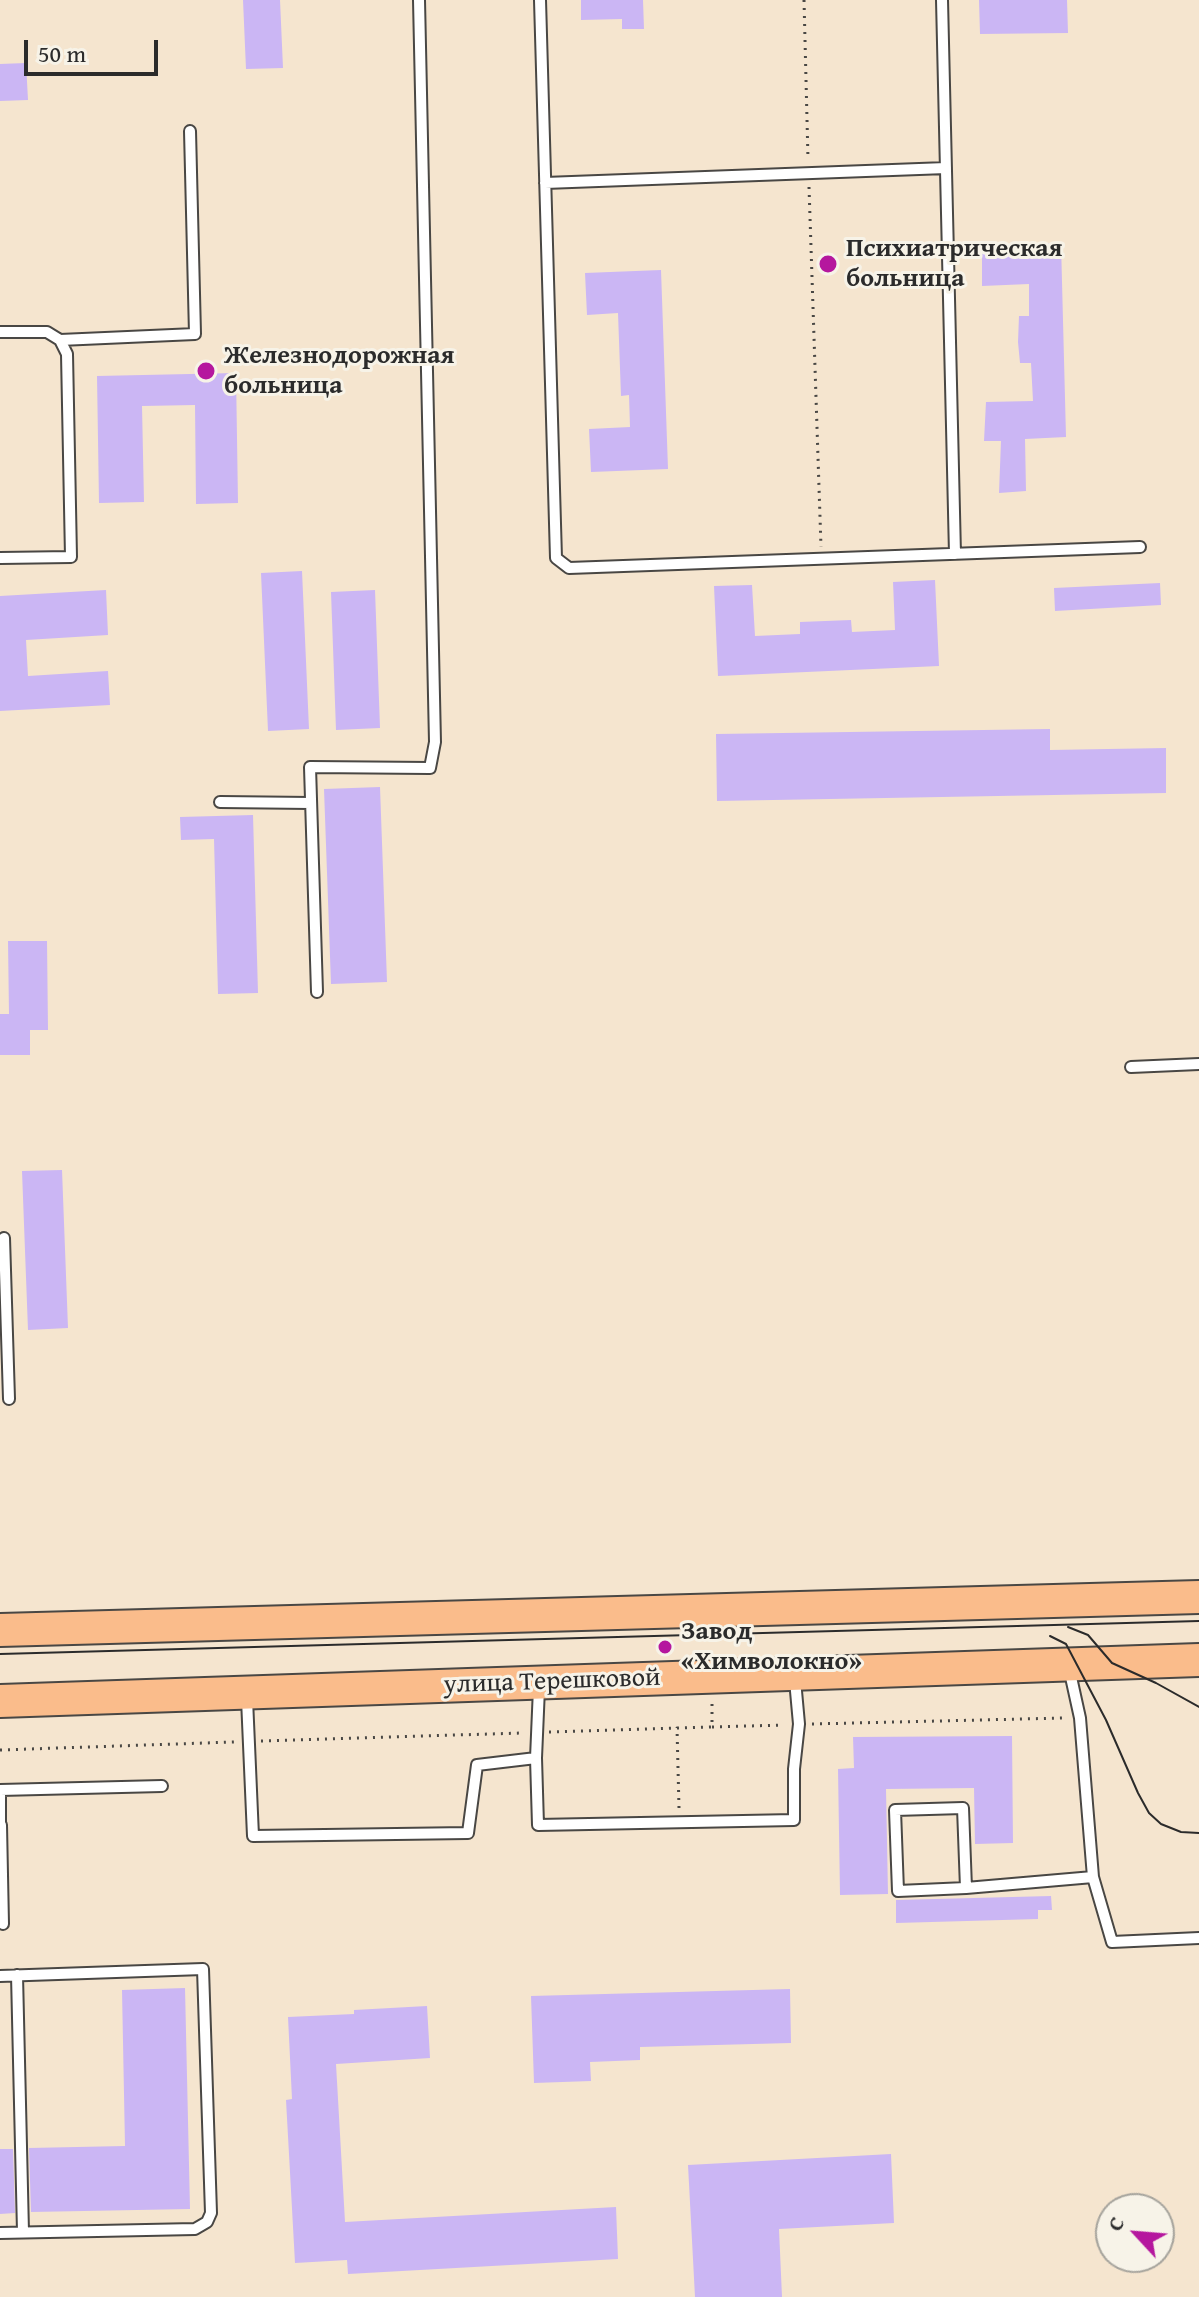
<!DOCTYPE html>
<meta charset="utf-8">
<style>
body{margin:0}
#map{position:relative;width:1199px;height:2297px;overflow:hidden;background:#f5e5cf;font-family:"Gentium Book Plus",serif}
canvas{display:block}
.north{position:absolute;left:1095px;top:2193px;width:80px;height:80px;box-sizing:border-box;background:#f7f3e8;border:2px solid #a5a39c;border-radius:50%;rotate:296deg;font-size:22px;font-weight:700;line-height:32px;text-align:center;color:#2b2b2b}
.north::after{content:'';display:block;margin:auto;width:28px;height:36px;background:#b5179e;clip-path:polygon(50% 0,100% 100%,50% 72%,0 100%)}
.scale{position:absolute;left:24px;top:40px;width:134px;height:36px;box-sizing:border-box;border:4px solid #2b2b2b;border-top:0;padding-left:10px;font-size:24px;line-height:28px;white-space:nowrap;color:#2b2b2b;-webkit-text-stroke:6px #f7f3e8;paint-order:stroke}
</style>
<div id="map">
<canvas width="1199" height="2297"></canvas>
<div class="north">С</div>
<div class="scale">50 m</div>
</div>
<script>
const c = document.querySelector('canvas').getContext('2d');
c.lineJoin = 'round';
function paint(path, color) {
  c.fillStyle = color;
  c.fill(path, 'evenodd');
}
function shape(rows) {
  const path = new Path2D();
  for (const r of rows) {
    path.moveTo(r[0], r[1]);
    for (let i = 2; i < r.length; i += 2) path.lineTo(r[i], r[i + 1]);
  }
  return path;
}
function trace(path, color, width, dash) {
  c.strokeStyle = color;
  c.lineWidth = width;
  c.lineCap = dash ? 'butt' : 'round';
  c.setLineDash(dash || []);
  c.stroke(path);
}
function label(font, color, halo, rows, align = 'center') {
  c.font = font + ' "Gentium Book Plus",serif';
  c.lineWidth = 6;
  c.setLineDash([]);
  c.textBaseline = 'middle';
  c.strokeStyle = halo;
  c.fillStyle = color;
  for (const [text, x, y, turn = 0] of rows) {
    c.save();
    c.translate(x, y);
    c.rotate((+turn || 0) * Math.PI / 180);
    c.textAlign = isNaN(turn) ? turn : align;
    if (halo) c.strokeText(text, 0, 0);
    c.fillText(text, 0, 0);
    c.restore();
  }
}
paint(shape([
 [243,0,280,0,283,68,246,69],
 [581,0,643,0,644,29,622,29,622,19,581,20],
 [979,0,1067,0,1068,33,980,34],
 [26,63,28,100,0,101,0,64],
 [1061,243,1066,437,1025,439,1026,491,999,493,1001,441,984,441,986,402,1033,401,1031,363,1020,363,1018,342,1019,316,1029,316,1029,284,982,286,982,246],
 [661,270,668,469,591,472,589,429,630,427,629,395,621,396,618,313,587,315,585,273],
 [236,373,238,503,196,504,195,405,142,406,144,502,99,503,97,376],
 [302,571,309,729,268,731,261,573],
 [935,580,939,666,718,676,714,586,752,585,755,636,800,634,800,622,851,620,852,632,895,630,893,582],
 [1160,583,1161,605,1055,611,1054,588],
 [106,590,108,635,26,640,28,676,108,671,110,705,0,711,0,596],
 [375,590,380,728,336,730,331,592],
 [1050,729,1050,750,1166,748,1166,793,717,801,716,734],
 [380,787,387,982,331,984,324,789],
 [253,815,258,993,218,994,214,839,181,840,180,817],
 [8,941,47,941,48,1030,30,1030,30,1055,0,1055,0,1014,9,1014],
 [62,1170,68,1328,28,1330,22,1171],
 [1012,1736,1013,1843,975,1844,974,1788,886,1789,888,1894,840,1895,838,1769,854,1768,853,1737],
 [1051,1896,1052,1910,1038,1910,1038,1919,896,1923,896,1900],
 [185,1988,190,2209,31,2212,29,2148,125,2146,122,1990],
 [790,1989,791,2043,640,2047,640,2060,590,2062,591,2081,534,2083,531,1996],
 [427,2006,430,2058,336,2064,345,2222,616,2207,618,2259,348,2274,347,2260,295,2263,286,2100,292,2099,288,2017,354,2014,354,2010],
 [0,2149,13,2149,15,2213,0,2214],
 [891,2154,894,2223,779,2229,782,2297,695,2297,688,2165]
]), '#cbb6f4');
const lane = shape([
 [540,0,556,558,569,568,1140,547],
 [942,0,955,554],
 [545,183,946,168],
 [0,332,47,332,60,340,67,354,71,557,0,558],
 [60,340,195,334,190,131],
 [220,802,311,803],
 [317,992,310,767,430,768,435,742,419,0],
 [1131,1067,1199,1064],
 [4,1238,9,1399],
 [1069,1668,1080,1718,1093,1877,1112,1942,1199,1938],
 [247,1699,253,1836,468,1833,477,1765,536,1758,539,1688],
 [536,1758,538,1825,794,1820,794,1769,799,1724,795,1680],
 [0,1825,0,1790,162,1786],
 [1,1825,3,1924],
 [966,1888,963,1808,895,1810,898,1891,966,1888,1093,1877],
 [17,1975,23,2232],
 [0,1976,203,1969,211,2213,207,2222,195,2229,0,2233]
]);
const primary = shape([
 [0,1630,1199,1597],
 [0,1701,1199,1660]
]);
trace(lane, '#494744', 14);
trace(primary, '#494744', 36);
trace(shape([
 [804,0,808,159],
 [809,187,821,547],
 [812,1724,1064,1718],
 [712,1727,784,1725],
 [549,1732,677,1728],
 [261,1741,522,1733],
 [0,1750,234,1742],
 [679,1808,677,1728,712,1727,712,1702]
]), '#494744', 3, [2, 6]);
trace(lane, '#fff', 10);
trace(primary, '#fabc8b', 32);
trace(shape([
 [1068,1627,1088,1635,1112,1663,1156,1683,1199,1707],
 [1050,1636,1066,1644,1106,1720,1138,1793,1149,1813,1161,1824,1181,1832,1199,1833],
 [0,1654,1199,1621]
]), '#2b2b2b', 2);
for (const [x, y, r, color] of [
 [828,264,10,"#b5179e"],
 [206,371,10,"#b5179e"],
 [665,1647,8,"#b5179e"]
]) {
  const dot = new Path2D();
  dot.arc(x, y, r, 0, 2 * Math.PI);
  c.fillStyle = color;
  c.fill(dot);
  trace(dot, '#f7f3e8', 3);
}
label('bold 26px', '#2b2b2b', '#f7f3e8', [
 ["Психиатрическая",846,249],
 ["больница",846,279],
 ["Железнодорожная",224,356],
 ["больница",224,386],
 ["Завод",681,1632],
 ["«Химволокно»",681,1662]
], 'left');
label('26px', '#2b2b2b', '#f7f3e8', [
 ["улица Терешковой",552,1682,-2]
]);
</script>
